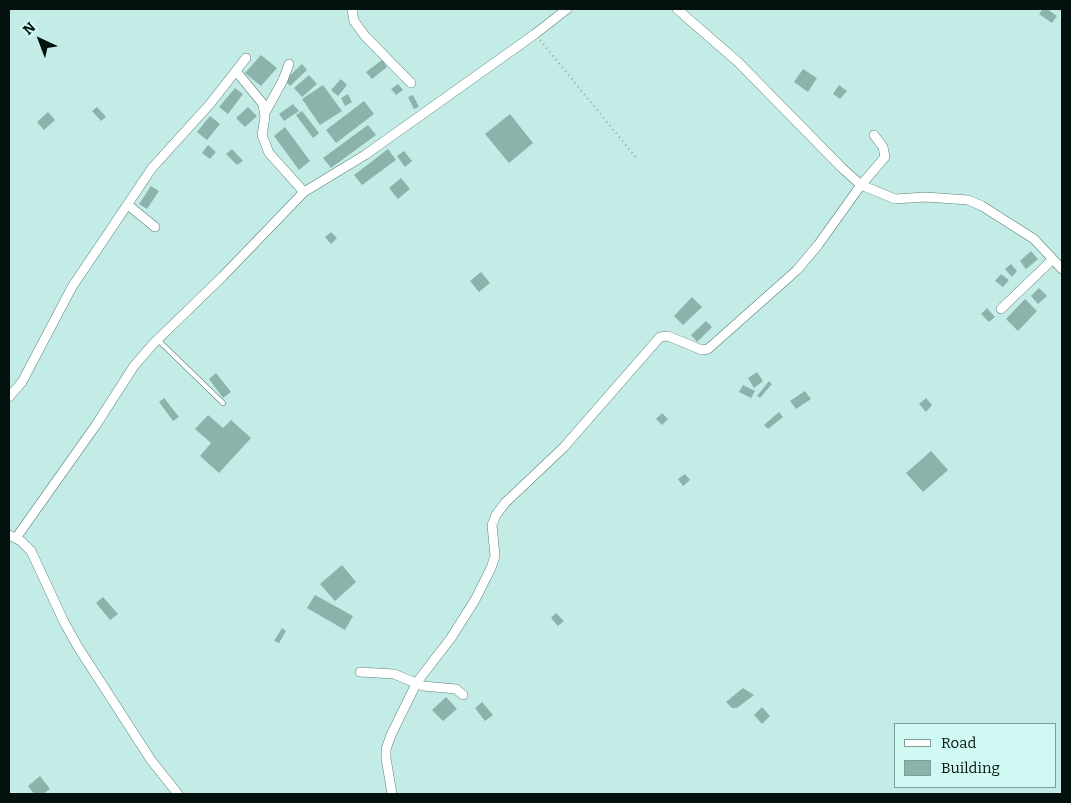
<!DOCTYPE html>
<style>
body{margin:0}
#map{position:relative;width:1071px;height:803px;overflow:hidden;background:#c4ece6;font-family:Bitter,serif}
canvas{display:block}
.frame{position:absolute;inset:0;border:10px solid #03110f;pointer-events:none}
.legend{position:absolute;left:894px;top:723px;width:162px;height:65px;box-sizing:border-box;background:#d1f9f3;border:1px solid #7f9c98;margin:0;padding:6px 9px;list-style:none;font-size:15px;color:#03110f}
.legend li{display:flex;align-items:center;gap:10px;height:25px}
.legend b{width:25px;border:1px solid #7f9c98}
.north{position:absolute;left:15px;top:15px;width:50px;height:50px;-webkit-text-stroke:4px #d1f9f3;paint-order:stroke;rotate:317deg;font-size:14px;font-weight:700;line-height:20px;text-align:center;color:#03110f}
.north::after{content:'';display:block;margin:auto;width:18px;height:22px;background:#03110f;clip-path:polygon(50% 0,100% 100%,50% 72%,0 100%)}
</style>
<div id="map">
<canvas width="1071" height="803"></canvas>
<div class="frame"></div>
<ul class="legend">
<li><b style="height:6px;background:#fff"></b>Road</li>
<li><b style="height:14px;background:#8cb2ac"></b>Building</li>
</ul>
<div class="north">N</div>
</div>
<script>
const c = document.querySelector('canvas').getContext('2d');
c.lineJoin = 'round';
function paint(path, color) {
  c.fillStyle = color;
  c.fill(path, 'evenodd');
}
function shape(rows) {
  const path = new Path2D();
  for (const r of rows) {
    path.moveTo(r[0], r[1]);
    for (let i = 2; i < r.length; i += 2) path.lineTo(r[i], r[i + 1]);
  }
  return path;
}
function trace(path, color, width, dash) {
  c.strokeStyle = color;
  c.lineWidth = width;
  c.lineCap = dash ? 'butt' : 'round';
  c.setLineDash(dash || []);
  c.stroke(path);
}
paint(shape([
 [1043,9,1047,9,1057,16,1052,23,1039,14],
 [261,55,277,68,261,86,245,73],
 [382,60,387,67,372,79,366,72],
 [302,64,307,70,290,86,285,80],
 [803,69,817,78,808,92,794,82],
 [309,75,317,84,302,97,294,88],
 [341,79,347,85,338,96,331,90],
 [398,84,403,90,396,95,391,89],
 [323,85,342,111,320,125,302,99],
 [839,85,847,91,840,99,833,94],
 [235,88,243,94,228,114,219,107],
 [348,94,352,102,345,106,341,98],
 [413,95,419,107,414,109,408,97],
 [364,101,374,114,336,143,326,130],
 [293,104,299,111,284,121,279,114],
 [97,107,106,117,101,121,92,111],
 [248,107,257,116,245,127,236,118],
 [302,111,319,133,313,138,296,115],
 [48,112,55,120,44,130,37,122],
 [510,114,533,143,509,163,485,134],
 [210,116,220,124,207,140,197,132],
 [368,125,376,135,331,168,323,158],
 [285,127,310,161,299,170,274,136],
 [208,145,216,152,210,159,202,153],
 [232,149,243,161,237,165,226,154],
 [388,149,396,160,362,185,354,175],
 [404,151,412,161,405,167,397,156],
 [401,178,410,189,398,199,389,188],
 [151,186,159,191,147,209,139,204],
 [331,232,337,238,331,244,325,237],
 [1031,251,1038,259,1026,269,1020,261],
 [1011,264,1017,271,1012,277,1005,269],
 [481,272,490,283,479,292,470,281],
 [1001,274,1009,280,1003,287,995,281],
 [1039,288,1047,296,1038,304,1031,296],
 [692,297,702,307,683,325,674,316],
 [1025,299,1037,311,1018,331,1006,319],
 [987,308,995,317,989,322,981,314],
 [706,321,712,327,697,342,691,335],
 [757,372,763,381,754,388,748,378],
 [216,373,231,392,223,398,209,379],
 [769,381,772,384,760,398,757,396],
 [743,385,755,391,751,398,739,392],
 [805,391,811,399,796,409,790,401],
 [164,398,179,417,173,421,159,402],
 [926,398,932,405,926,412,919,404],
 [779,412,783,417,768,429,764,425],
 [662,413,668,419,662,425,656,419],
 [208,415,223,428,231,420,251,438,219,473,200,456,211,443,195,429],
 [931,451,948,470,923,492,906,473],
 [685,474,690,480,683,486,678,479],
 [342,565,356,582,335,601,320,584],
 [315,595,353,616,345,630,307,608],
 [103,597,118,614,110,620,96,603],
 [556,613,564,621,558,626,551,618],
 [282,628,286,631,279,643,274,641],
 [743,688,754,695,737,708,732,708,726,702],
 [446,697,457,709,443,721,432,710],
 [482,702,493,715,485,721,475,708],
 [762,707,770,716,762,724,754,715],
 [40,776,50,789,43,794,34,794,28,786]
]), '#8cb2ac');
const service = shape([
 [158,340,223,403]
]);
const minor = shape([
 [352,9,354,21,365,36,411,83],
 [677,9,738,62,842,168,861,185,885,157,883,147,874,135],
 [236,71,263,104,265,117,262,135,269,153,304,192],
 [266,111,283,80,289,64],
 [128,205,155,227],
 [1001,309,1052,260],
 [9,397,22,382,72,287,152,168,210,104,246,58],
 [9,535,21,541,31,551,64,622,78,647,151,760,178,794],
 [16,538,96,425,134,366,153,344,223,276,304,192,365,155,535,34,567,9],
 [360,672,394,674,423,686,456,689,463,695],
 [392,794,386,758,386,749,391,735,417,682,451,638,475,600,491,568,495,556,492,525,496,515,505,503,564,447,660,337,668,336,702,350,708,349,797,270,818,245,861,185,895,199,925,197,968,200,982,206,1034,239,1062,269]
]);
trace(service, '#5a7f79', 5.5);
trace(minor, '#5a7f79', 10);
trace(shape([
 [540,40,638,160]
]), '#86a6a1', 2, [1, 4]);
trace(service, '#fff', 4.5);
trace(minor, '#fff', 9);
</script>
